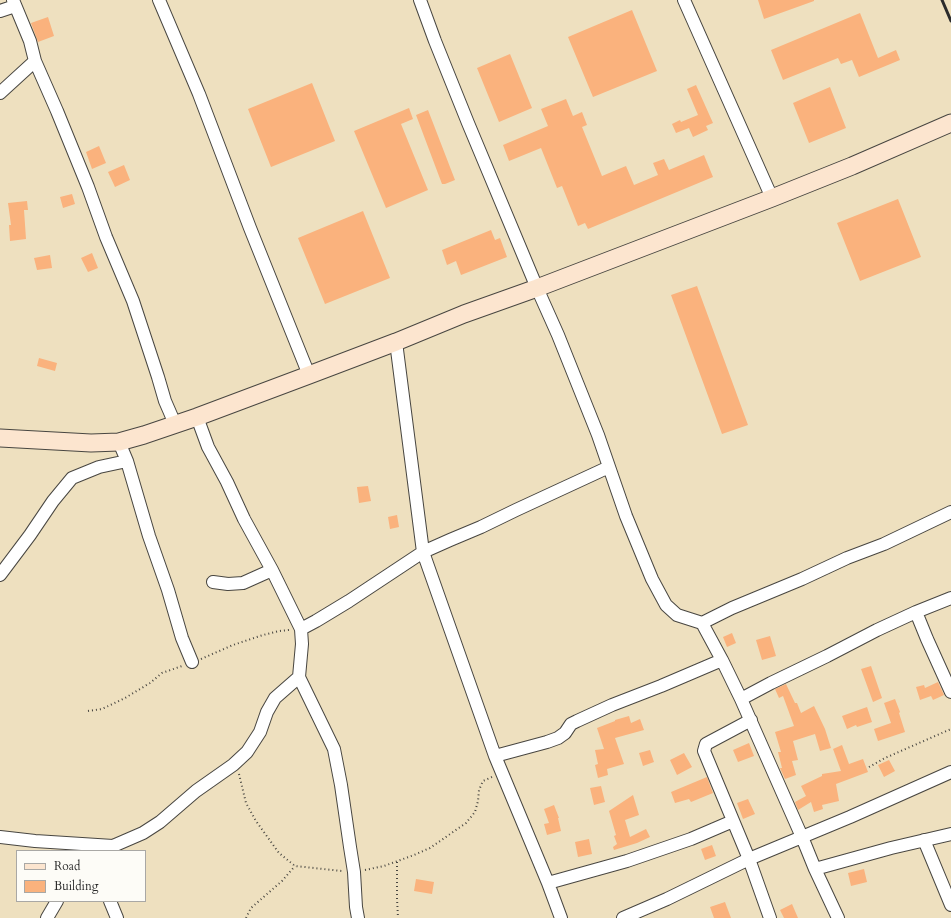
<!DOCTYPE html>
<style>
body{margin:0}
#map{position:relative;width:951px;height:918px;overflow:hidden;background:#eee0bf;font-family:Cardo,serif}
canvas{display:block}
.legend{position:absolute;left:16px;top:850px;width:130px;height:52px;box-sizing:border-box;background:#fdfcf7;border:1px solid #a9a8a5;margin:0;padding:5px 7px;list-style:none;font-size:12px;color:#2b2b2b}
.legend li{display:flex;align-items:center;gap:8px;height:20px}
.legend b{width:20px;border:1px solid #a9a8a5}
</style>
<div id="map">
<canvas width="951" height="918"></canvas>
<ul class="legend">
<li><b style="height:5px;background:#fce5cf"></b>Road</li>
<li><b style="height:11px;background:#fab27d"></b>Building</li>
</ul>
</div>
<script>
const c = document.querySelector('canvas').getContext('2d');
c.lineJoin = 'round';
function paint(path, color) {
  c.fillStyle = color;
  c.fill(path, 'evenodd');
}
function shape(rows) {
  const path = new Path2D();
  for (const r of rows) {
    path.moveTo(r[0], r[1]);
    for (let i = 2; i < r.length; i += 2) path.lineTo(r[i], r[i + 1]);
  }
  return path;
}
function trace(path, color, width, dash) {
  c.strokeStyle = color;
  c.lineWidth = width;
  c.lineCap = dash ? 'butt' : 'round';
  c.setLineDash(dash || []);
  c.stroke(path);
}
paint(shape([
 [758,0,814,0,814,1,764,19],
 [632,10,657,71,593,97,568,37],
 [860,13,878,58,896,50,900,60,859,77,852,60,841,64,838,58,783,80,771,50],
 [48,17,54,36,38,42,31,23],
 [510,54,532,108,499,122,477,68],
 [312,83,335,141,271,167,248,109],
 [696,85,713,123,706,126,708,130,693,137,689,128,676,133,672,124,680,120,681,122,698,115,687,89],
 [830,87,846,128,809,143,793,103],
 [566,99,573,116,582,112,587,125,582,127,602,176,626,166,634,185,658,175,653,163,664,159,669,170,704,155,713,177,588,229,585,223,578,226,562,186,557,188,541,148,509,161,503,145,548,126,541,109],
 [409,108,413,119,401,124,428,190,386,208,354,131],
 [428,110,455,180,445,184,442,184,416,115],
 [99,146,106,163,92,169,86,152],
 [124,165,130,180,115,187,108,172],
 [72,194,75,204,63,208,60,197],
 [898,199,921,257,860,281,837,223],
 [27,201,28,210,24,210,26,239,10,241,9,225,11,225,8,203],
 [363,211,390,278,325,304,298,238],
 [491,230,495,240,500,238,507,257,461,275,456,261,447,265,442,250],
 [92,253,98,268,88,272,81,258],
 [50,255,52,268,37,270,34,258],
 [697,286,748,425,722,434,671,295],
 [39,358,57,363,55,371,37,366],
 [368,486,371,501,359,503,357,487],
 [397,515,399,527,390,529,388,517],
 [732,633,736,643,727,647,723,637],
 [770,636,776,656,762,660,756,640],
 [871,666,882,698,873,702,861,669],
 [938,682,944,695,933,700,931,696,920,700,916,687,924,685,925,688],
 [786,684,795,703,797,703,801,713,814,706,825,729,831,748,820,751,815,734,793,741,798,760,792,761,796,775,785,779,780,768,782,768,778,752,781,752,775,732,794,726,783,696,779,698,775,689],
 [895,699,900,712,899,713,905,732,878,741,874,729,891,723,884,703],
 [867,707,872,722,857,727,856,725,847,729,842,716],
 [629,716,631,723,640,719,644,730,615,738,624,764,607,769,608,775,598,778,595,765,598,764,595,750,604,749,597,728,615,721,615,720],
 [749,743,754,756,738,762,733,750],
 [842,745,849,764,863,759,868,772,836,784,839,801,822,805,823,809,814,812,811,802,798,810,795,802,806,796,801,786,822,776,822,774,841,771,833,749],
 [650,750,654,762,643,766,639,753],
 [684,753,692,767,677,775,670,760],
 [889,760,895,771,884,777,878,765],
 [707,777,713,793,691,802,689,799,675,803,671,792],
 [601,786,605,802,594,805,590,788],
 [633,795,639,815,625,820,630,837,646,829,650,837,637,843,614,850,613,847,617,844,614,836,616,835,609,811],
 [748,799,755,814,743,819,737,803],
 [554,805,559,818,558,818,561,831,547,835,544,824,549,823,544,809],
 [589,839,592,854,578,857,575,842],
 [712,845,716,856,705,860,701,849],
 [864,869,867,882,851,886,848,873],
 [416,879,434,882,432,894,414,891],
 [725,902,731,918,714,918,710,907],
 [792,904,798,918,784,918,780,910]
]), '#fab27d');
const street = shape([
 [13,0,30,41,35,61,57,111,88,187,106,237,133,301,158,377,165,401,175,424],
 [159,0,199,94,250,228,309,375],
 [420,0,435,41,468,123,537,288,558,335,598,435,626,516,652,579,666,605,677,615,702,623,722,660,741,699,802,837,815,869,838,918],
 [684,0,772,198],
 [0,11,15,6],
 [0,93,35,61],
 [396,342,423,552,495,756,548,883,561,918],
 [197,417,208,447,227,482,244,519,272,570,301,629],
 [119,442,127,461,149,536,168,590,182,638,192,662],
 [0,575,30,535,53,501,72,478,99,467,127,461],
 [213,582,228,584,243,583,272,570],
 [916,612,927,639,951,692],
 [702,623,732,608,802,579,847,558,884,544,951,512],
 [741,699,771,683,827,656,877,630,916,612,951,598],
 [751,720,706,744,704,751,749,859,770,918],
 [495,756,547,742,558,738,565,733,571,724,577,721,612,705,661,686,722,660],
 [0,837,35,841,113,846],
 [924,840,951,905],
 [106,851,113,846,143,833,160,822,196,791,233,765,247,752,260,732,267,712,275,698,299,677],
 [815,869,891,848,951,834],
 [548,883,627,861,691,839,733,821],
 [110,901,117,918],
 [47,918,57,901],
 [358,918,356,907,354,872,350,847,341,785,334,749,299,677,302,644,301,629,316,621,349,601,423,552,450,540,481,527,516,510,609,467],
 [623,918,667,899,749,859,850,817,951,772]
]);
const secondary = shape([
 [0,438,91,443,119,442,144,435,197,417,309,375,396,342,464,314,537,288,772,198,852,166,951,123]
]);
trace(street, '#484641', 14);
trace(secondary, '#484641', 19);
trace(shape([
 [201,659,233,645,263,635,279,631,289,630],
 [88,711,102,709,125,698,150,683,162,673,182,666],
 [869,767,885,758,951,729],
 [239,774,246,803,256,821,279,853,295,866,342,871],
 [397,862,397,898,398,918],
 [365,870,384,866,414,855,430,848,466,823,475,812,478,801,479,790,483,781,492,777],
 [246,918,251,908,282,881,295,866]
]), '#484641', 2, [1, 3]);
trace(street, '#fff', 12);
trace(secondary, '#fce5cf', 17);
trace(shape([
 [942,0,951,21]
]), '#2b2b2b', 3);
</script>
